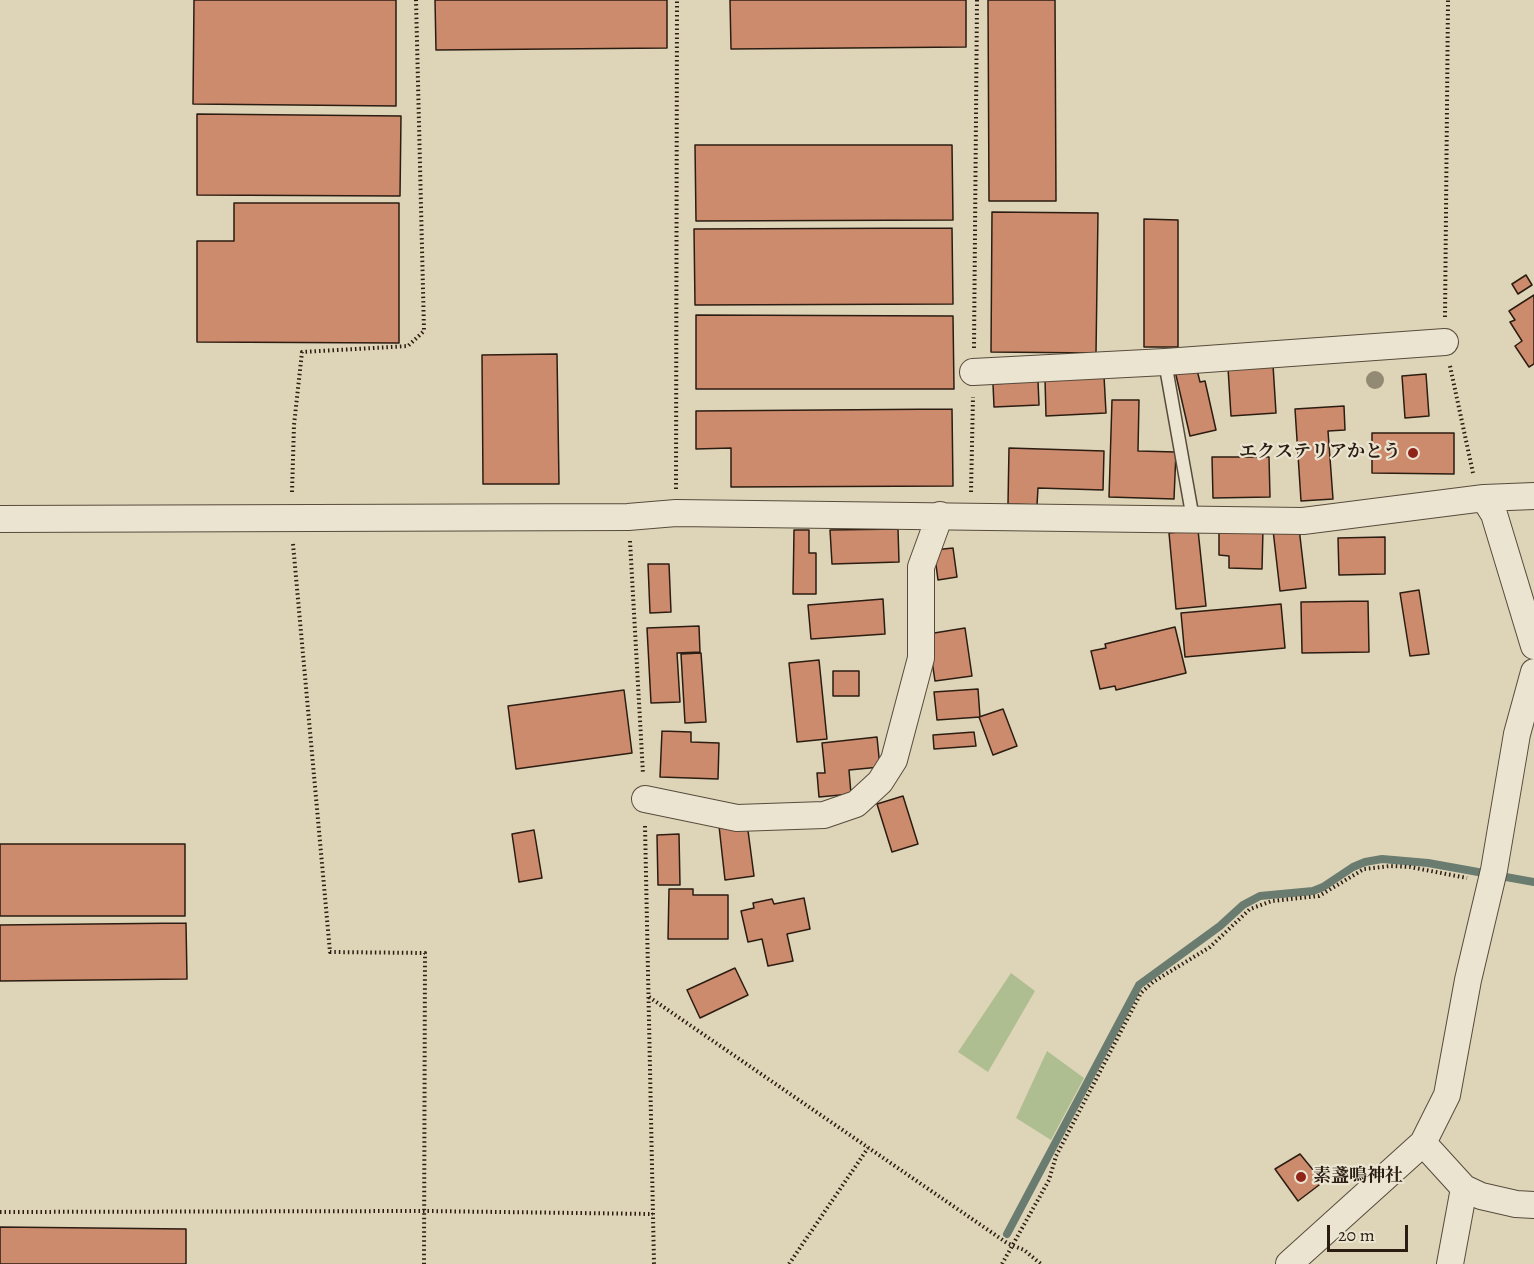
<!DOCTYPE html>
<meta charset="utf-8">
<style>
body{margin:0}
#map{position:relative;width:1534px;height:1264px;overflow:hidden;background:#ded5b8;font-family:Alegreya,serif}
canvas{display:block}
.scale{position:absolute;left:1327px;top:1225px;width:81px;height:27px;box-sizing:border-box;border:3px solid #2c1d12;border-top:0;padding-left:8px;font-size:18px;line-height:21px;white-space:nowrap;color:#2c1d12;-webkit-text-stroke:4px #eae4d1;paint-order:stroke}
</style>
<div id="map">
<canvas width="1534" height="1264"></canvas>
<div class="scale">20 m</div>
</div>
<script>
const c = document.querySelector('canvas').getContext('2d');
c.lineJoin = 'round';
function paint(path, color) {
  c.fillStyle = color;
  c.fill(path, 'evenodd');
}
function shape(rows) {
  const path = new Path2D();
  for (const r of rows) {
    path.moveTo(r[0], r[1]);
    for (let i = 2; i < r.length; i += 2) path.lineTo(r[i], r[i + 1]);
  }
  return path;
}
function trace(path, color, width, dash) {
  c.strokeStyle = color;
  c.lineWidth = width;
  c.lineCap = dash ? 'butt' : 'round';
  c.setLineDash(dash || []);
  c.stroke(path);
}
function label(font, color, halo, rows, align = 'center') {
  c.font = font + ' Alegreya,"Noto Serif JP",serif';
  c.lineWidth = 4.5;
  c.setLineDash([]);
  c.textBaseline = 'middle';
  c.strokeStyle = halo;
  c.fillStyle = color;
  for (const [text, x, y, turn = 0] of rows) {
    c.save();
    c.translate(x, y);
    c.rotate((+turn || 0) * Math.PI / 180);
    c.textAlign = isNaN(turn) ? turn : align;
    if (halo) c.strokeText(text, 0, 0);
    c.fillText(text, 0, 0);
    c.restore();
  }
}
paint(shape([
 [1011,973,1035,991,988,1072,958,1052],
 [1047,1051,1084,1078,1051,1140,1016,1118]
]), '#afbe90');
trace(shape([
 [1007,1234,1139,985,1220,926,1243,905,1260,896,1313,891,1323,887,1353,867,1365,862,1382,859,1428,863,1534,882]
]), '#6a7b6f', 8);
const building = shape([
 [194,0,396,0,396,106,193,104,194,0],
 [435,0,667,0,667,48,436,50,435,0],
 [730,0,966,0,966,47,731,49,730,0],
 [988,0,1055,0,1056,201,989,201,988,0],
 [197,114,401,116,400,196,197,195,197,114],
 [695,145,952,145,953,220,696,221,695,145],
 [234,203,399,203,399,343,197,342,197,241,234,241,234,203],
 [992,212,1098,213,1096,353,991,352,992,212],
 [1144,219,1178,220,1178,347,1144,347,1144,219],
 [952,228,953,304,695,305,694,229,952,228],
 [1526,275,1532,285,1518,294,1512,284,1526,275],
 [1534,295,1534,364,1529,367,1515,346,1522,341,1510,322,1515,320,1509,311,1534,295],
 [696,315,953,316,954,389,696,389,696,315],
 [557,354,559,484,483,484,482,355,557,354],
 [1273,365,1276,413,1231,416,1228,368,1273,365],
 [1196,366,1200,382,1205,381,1216,430,1190,436,1175,371,1196,366],
 [1426,374,1429,416,1405,418,1402,376,1426,374],
 [1104,376,1106,413,1046,416,1045,379,1104,376],
 [1038,381,1039,405,994,407,993,384,1038,381],
 [1112,400,1139,400,1138,451,1176,452,1174,499,1109,497,1112,400],
 [1344,406,1345,430,1328,431,1333,499,1301,501,1295,409,1344,406],
 [952,409,953,486,731,487,731,448,696,449,696,411,952,409],
 [1372,433,1454,433,1454,474,1372,473,1372,433],
 [1009,448,1104,451,1103,490,1038,488,1037,505,1008,504,1009,448],
 [1212,457,1269,457,1270,497,1213,498,1212,457],
 [1219,528,1263,529,1262,569,1229,568,1229,556,1219,555,1219,528],
 [1299,528,1306,588,1280,591,1273,530,1299,528],
 [898,529,899,562,832,564,830,530,898,529],
 [794,530,809,530,809,553,816,553,816,594,793,594,794,530],
 [1198,530,1206,606,1176,609,1169,533,1198,530],
 [1385,537,1385,574,1339,575,1338,538,1385,537],
 [953,548,957,577,938,580,934,550,953,548],
 [648,564,669,564,671,612,650,613,648,564],
 [1419,590,1429,654,1410,656,1400,593,1419,590],
 [883,599,885,634,811,639,808,605,883,599],
 [1368,601,1369,652,1302,653,1301,602,1368,601],
 [1281,604,1285,648,1185,657,1181,613,1281,604],
 [699,626,700,652,677,653,680,702,651,703,647,628,699,626],
 [1175,627,1186,673,1116,690,1115,686,1100,689,1091,651,1106,648,1105,644,1175,627],
 [965,628,972,676,935,681,928,634,965,628],
 [701,653,706,722,685,723,681,654,701,653],
 [819,660,827,739,797,742,789,663,819,660],
 [833,671,859,671,859,696,833,696,833,671],
 [978,689,980,717,937,720,934,692,978,689],
 [624,690,632,753,516,769,508,706,624,690],
 [1003,709,1017,746,993,755,979,717,1003,709],
 [662,731,691,732,691,742,719,743,718,779,660,777,662,731],
 [974,732,976,746,934,749,933,735,974,732],
 [877,737,880,767,849,770,851,794,819,797,817,773,825,773,822,743,877,737],
 [903,796,918,844,892,852,877,804,903,796],
 [747,823,754,876,725,880,719,826,747,823],
 [534,830,542,878,519,882,512,834,534,830],
 [679,834,680,885,658,885,657,835,679,834],
 [0,844,185,844,185,916,0,916,0,844],
 [669,889,693,889,693,895,728,895,728,939,668,939,669,889],
 [804,898,810,929,787,934,793,961,768,966,762,939,748,942,741,911,754,908,753,903,772,899,774,904,804,898],
 [186,923,187,979,0,981,0,925,186,923],
 [735,968,748,995,700,1018,687,990,735,968],
 [1300,1154,1323,1182,1298,1201,1275,1169,1300,1154],
 [0,1227,186,1229,186,1264,0,1264,0,1227]
]);
paint(building, '#cd8b6d');
trace(building, '#2c1d12', 1.5);
const lane = shape([
 [1165,362,1193,519]
]);
const street = shape([
 [973,372,1165,362,1445,342],
 [1484,498,1494,514,1534,646],
 [0,519,628,517,676,513,1303,521,1484,498,1534,496],
 [645,799,737,818,824,815,856,804,880,782,894,760,921,658,921,567,940,515],
 [1423,1143,1464,1188,1481,1196,1516,1204,1534,1205],
 [1289,1264,1423,1143,1447,1095,1468,980,1494,870,1517,734,1534,672],
 [1450,1264,1464,1188]
]);
trace(lane, '#584b3c', 15);
trace(street, '#584b3c', 28);
trace(shape([
 [1445,317,1448,0],
 [974,348,977,0],
 [1450,366,1473,473],
 [676,489,677,0],
 [292,492,294,425,302,352,408,346,424,331,416,0],
 [971,492,973,397],
 [630,541,643,774],
 [293,544,330,952,425,953,424,1264],
 [645,826,654,1264],
 [649,997,1007,1243,1024,1250,1041,1264],
 [0,1212,424,1211,653,1214],
 [789,1264,868,1148],
 [1002,1264,1049,1180,1056,1156,1141,993,1153,982,1210,947,1250,909,1272,901,1319,896,1364,869,1390,866,1410,867,1467,878]
]), '#2c1d12', 4, [1.5, 3]);
trace(lane, '#eae4d1', 12);
trace(street, '#eae4d1', 26);
c.fillStyle = '#928a72';
for (const [x, y] of [
 [1375,380]
]) {
  c.beginPath();
  c.arc(x, y, 9, 0, 2 * Math.PI);
  c.fill();
}
for (const [x, y, r, color] of [
 [1413,453,6,"#8f2418"],
 [1301,1177,6,"#8f2418"]
]) {
  const dot = new Path2D();
  dot.arc(x, y, r, 0, 2 * Math.PI);
  c.fillStyle = color;
  c.fill(dot);
  trace(dot, '#eae4d1', 2);
}
label('bold 18px', '#2c1d12', '#eae4d1', [
 ["エクステリアかとう",1401,453],
 ["素盞鳴神社",1313,1177,"left"]
], 'right');
</script>
